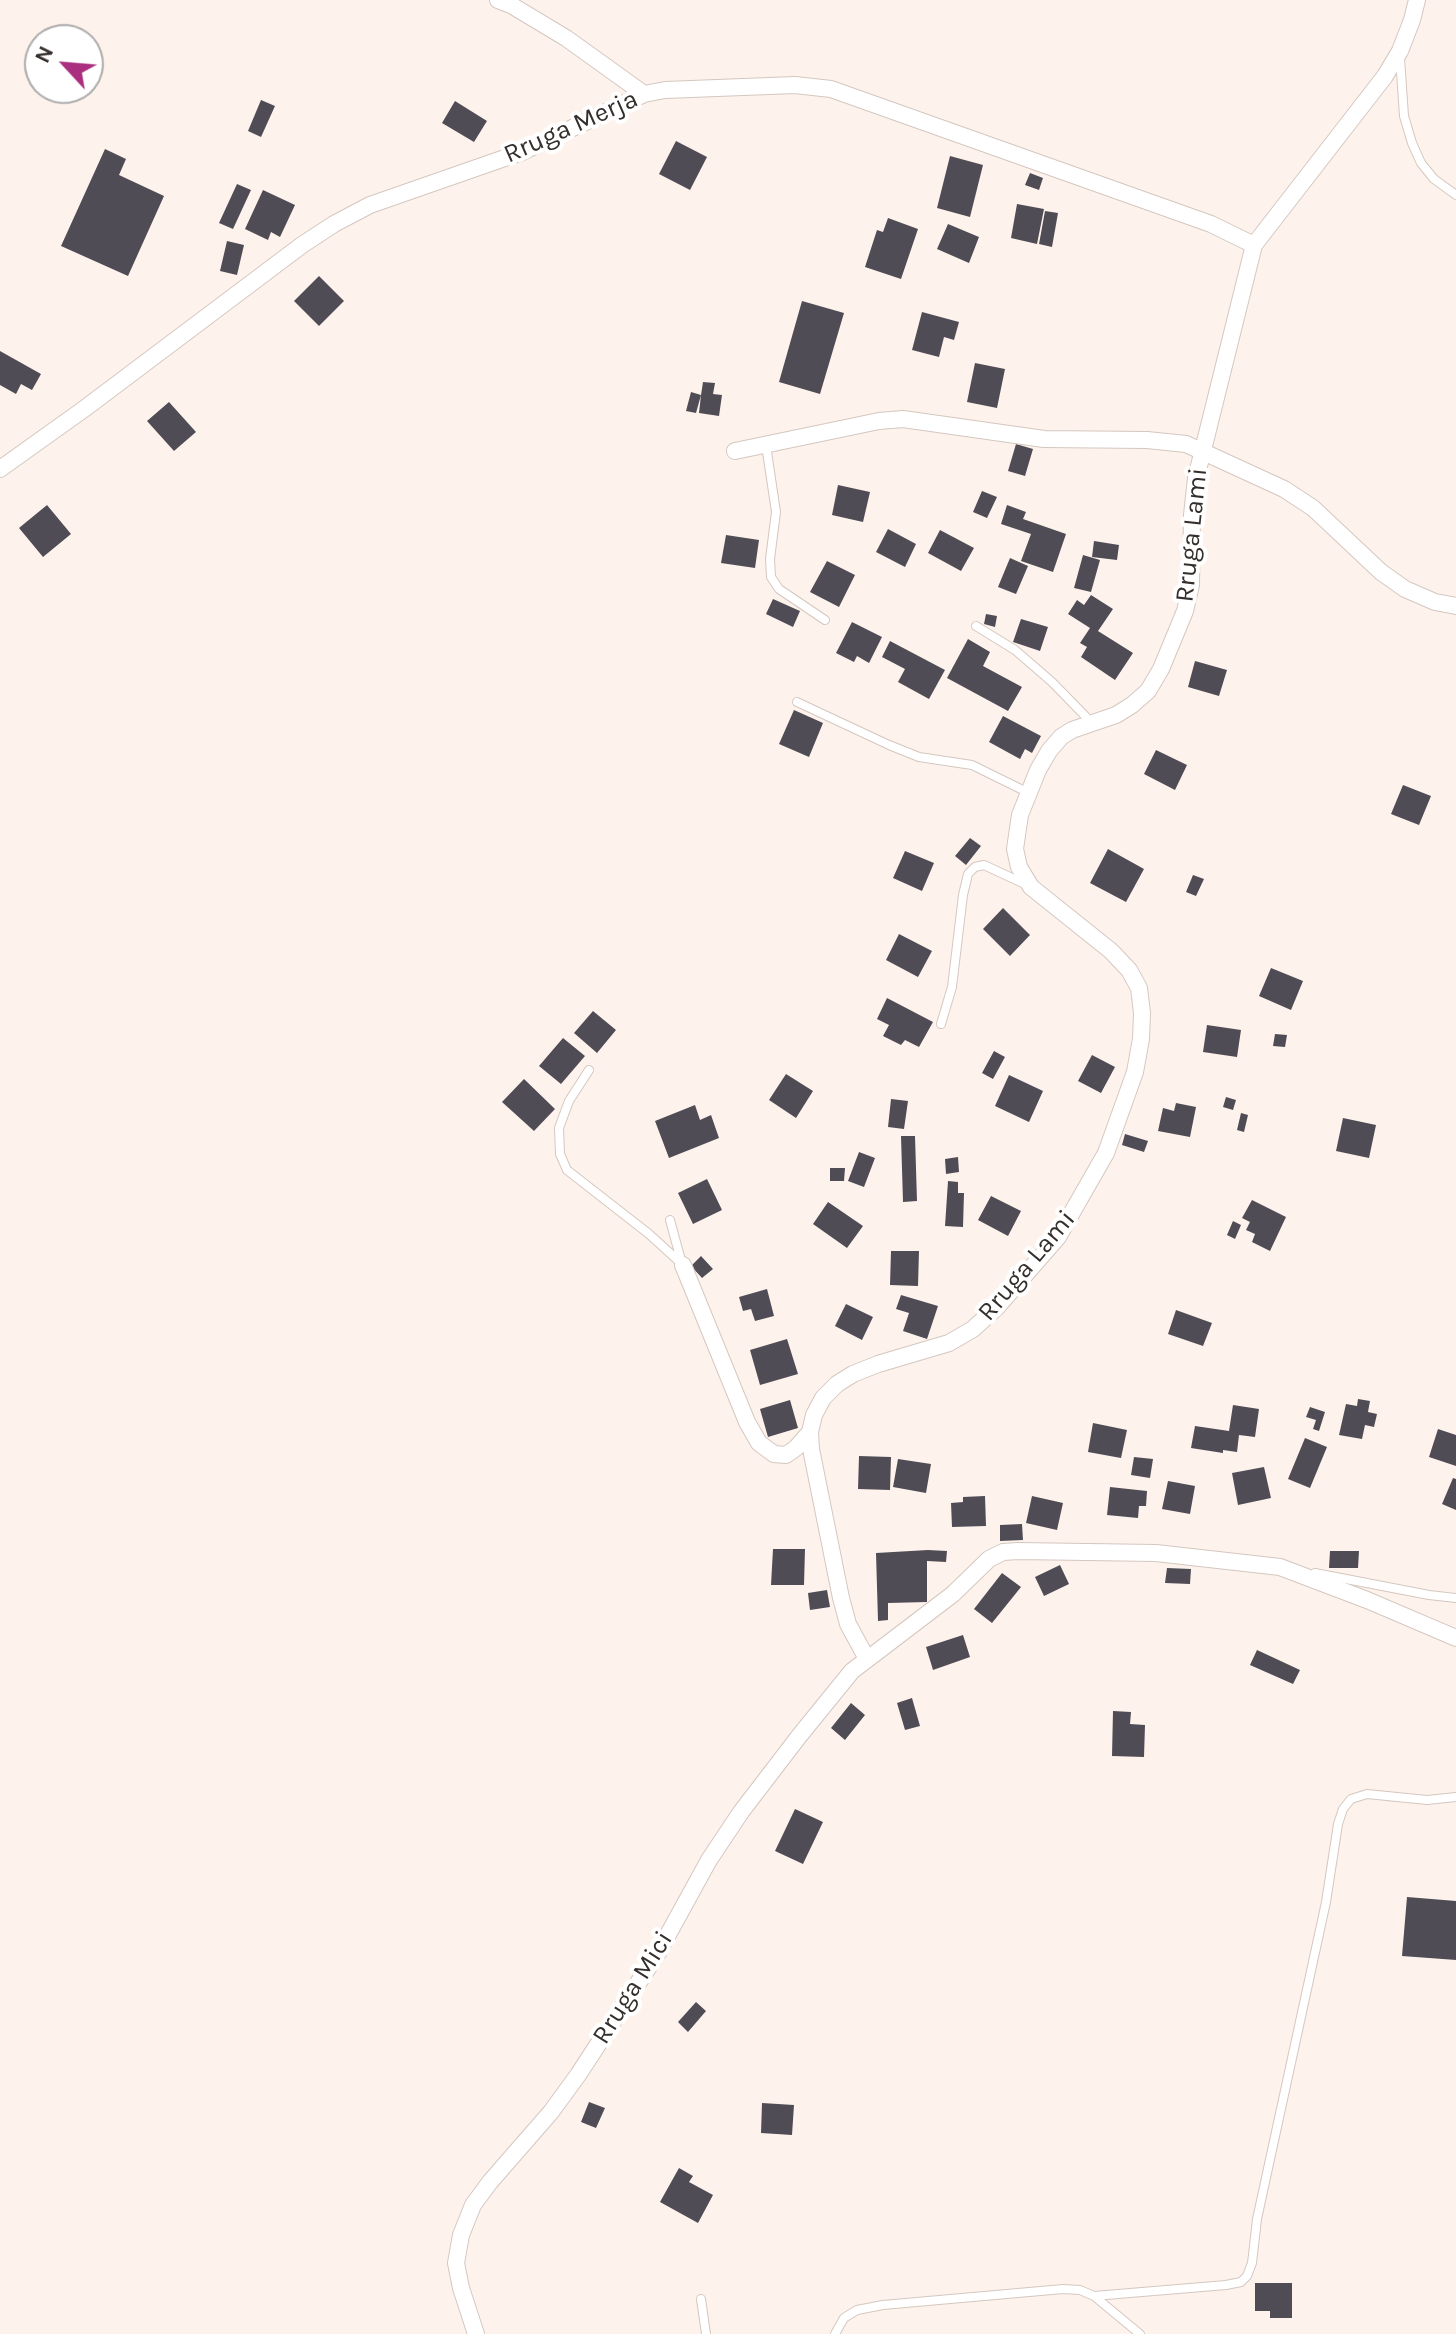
<!DOCTYPE html>
<style>
body{margin:0}
#map{position:relative;width:1456px;height:2334px;overflow:hidden;background:#fef3ec;font-family:Karla,sans-serif}
canvas{display:block}
.north{position:absolute;left:24px;top:24px;width:80px;height:80px;box-sizing:border-box;background:#fff;border:2px solid #aeabab;border-radius:50%;rotate:296deg;font-size:22px;font-weight:700;line-height:32px;text-align:center;color:#342e2c}
.north::after{content:'';display:block;margin:auto;width:28px;height:36px;background:#ab2f80;clip-path:polygon(50% 0,100% 100%,50% 72%,0 100%)}
</style>
<div id="map">
<canvas width="1456" height="2334"></canvas>
<div class="north">N</div>
</div>
<script>
const c = document.querySelector('canvas').getContext('2d');
c.lineJoin = 'round';
function paint(path, color) {
  c.fillStyle = color;
  c.fill(path, 'evenodd');
}
function shape(rows) {
  const path = new Path2D();
  for (const r of rows) {
    path.moveTo(r[0], r[1]);
    for (let i = 2; i < r.length; i += 2) path.lineTo(r[i], r[i + 1]);
  }
  return path;
}
function trace(path, color, width, dash) {
  c.strokeStyle = color;
  c.lineWidth = width;
  c.lineCap = dash ? 'butt' : 'round';
  c.setLineDash(dash || []);
  c.stroke(path);
}
function label(font, color, halo, rows, align = 'center') {
  c.font = font + ' Karla,sans-serif';
  c.lineWidth = 8;
  c.setLineDash([]);
  c.textBaseline = 'middle';
  c.strokeStyle = halo;
  c.fillStyle = color;
  for (const [text, x, y, turn = 0] of rows) {
    c.save();
    c.translate(x, y);
    c.rotate((+turn || 0) * Math.PI / 180);
    c.textAlign = isNaN(turn) ? turn : align;
    if (halo) c.strokeText(text, 0, 0);
    c.fillText(text, 0, 0);
    c.restore();
  }
}
paint(shape([
 [261,100,275,106,261,137,248,131],
 [455,101,487,121,474,142,442,123],
 [676,141,707,157,690,190,659,174],
 [105,149,126,159,119,175,164,196,128,276,61,246],
 [950,156,983,165,970,217,937,208],
 [1030,173,1043,178,1039,190,1025,185],
 [237,184,251,190,233,229,219,223],
 [263,190,295,205,280,237,271,232,268,240,245,229],
 [1017,204,1044,209,1037,244,1011,238],
 [1045,211,1058,213,1052,247,1039,244],
 [888,218,918,229,901,279,865,267,877,230,883,232],
 [948,224,979,237,969,263,937,249],
 [227,241,244,245,237,275,220,271],
 [319,276,344,301,319,326,294,301],
 [802,301,844,313,820,394,779,382],
 [922,312,959,322,954,340,944,337,939,357,912,350],
 [0,351,41,374,32,390,21,384,16,394,0,385],
 [975,363,1005,369,997,408,967,402],
 [703,382,715,383,713,394,722,395,719,416,699,413,701,395,696,413,686,411,691,392,701,395],
 [169,402,196,432,174,451,147,421],
 [1016,444,1033,449,1025,476,1008,471],
 [838,485,870,492,863,522,832,515],
 [982,491,997,497,987,518,973,512],
 [47,505,71,534,43,557,19,528],
 [1007,505,1026,512,1023,519,1066,534,1053,572,1021,561,1031,534,1001,524],
 [888,529,916,544,905,567,876,552],
 [940,530,974,548,961,571,928,553],
 [726,535,759,540,755,568,721,563],
 [1094,541,1119,545,1117,560,1092,557],
 [1083,555,1100,560,1091,592,1074,588],
 [1010,558,1028,566,1016,594,998,587],
 [827,561,855,575,839,607,810,592],
 [1091,595,1113,609,1098,631,1133,653,1115,680,1081,657,1087,647,1080,643,1090,628,1068,614,1077,600,1084,605],
 [773,599,800,611,793,627,766,614],
 [986,614,997,616,995,627,984,624],
 [1021,619,1048,627,1040,651,1013,642],
 [852,622,882,637,869,663,857,656,854,662,836,653],
 [968,639,990,652,983,666,1022,687,1008,711,947,678],
 [890,641,945,670,929,699,898,682,905,669,882,657],
 [1195,661,1227,670,1219,696,1188,687],
 [794,710,823,723,809,757,779,744],
 [1003,716,1041,736,1032,753,1025,749,1020,759,989,742],
 [1156,750,1187,765,1175,790,1144,774],
 [1403,785,1431,796,1419,825,1391,814],
 [970,838,981,846,966,865,955,856],
 [1108,849,1144,869,1126,902,1090,883],
 [905,851,934,863,922,891,893,878],
 [1193,875,1204,879,1196,896,1186,892],
 [1003,908,1030,935,1010,956,983,929],
 [899,934,932,951,918,977,886,960],
 [1271,968,1303,981,1291,1010,1259,996],
 [887,998,933,1022,919,1047,905,1040,901,1045,883,1036,889,1025,877,1019],
 [593,1011,616,1030,597,1053,574,1033],
 [1207,1025,1241,1030,1237,1057,1203,1052],
 [1275,1034,1287,1035,1285,1047,1273,1046],
 [563,1038,585,1056,561,1084,539,1066],
 [994,1051,1005,1057,993,1079,982,1073],
 [1092,1055,1115,1067,1101,1093,1078,1081],
 [786,1074,813,1091,796,1118,769,1100],
 [1009,1075,1043,1091,1029,1122,995,1106],
 [524,1079,555,1109,534,1131,502,1102],
 [1226,1097,1236,1100,1233,1110,1223,1107],
 [891,1099,908,1101,904,1129,888,1127],
 [1176,1103,1196,1107,1190,1137,1158,1131,1163,1108,1174,1111],
 [695,1105,700,1120,711,1115,719,1138,669,1158,655,1121],
 [1241,1113,1248,1115,1244,1132,1237,1130],
 [1343,1118,1376,1125,1369,1158,1336,1151],
 [1125,1134,1148,1141,1144,1152,1122,1145],
 [901,1136,915,1136,917,1201,903,1202],
 [859,1152,875,1158,864,1187,848,1181],
 [958,1157,959,1172,946,1174,945,1159],
 [830,1168,845,1168,844,1181,830,1181],
 [707,1179,722,1210,693,1224,678,1193],
 [948,1181,958,1182,958,1193,964,1193,963,1227,945,1226],
 [991,1196,1021,1211,1008,1236,978,1220],
 [1252,1200,1286,1217,1270,1251,1252,1242,1255,1234,1246,1230,1250,1222,1242,1218],
 [828,1202,863,1226,847,1248,813,1224],
 [1233,1221,1241,1225,1235,1239,1227,1235],
 [891,1251,919,1251,918,1286,890,1285],
 [701,1256,713,1269,702,1278,691,1266],
 [767,1289,774,1316,755,1321,751,1309,743,1311,739,1297],
 [901,1295,938,1306,927,1339,903,1331,909,1313,896,1309],
 [846,1304,873,1317,862,1340,835,1326],
 [1176,1310,1212,1323,1203,1346,1168,1334],
 [787,1339,798,1374,760,1385,750,1350],
 [1358,1399,1370,1401,1368,1412,1377,1414,1374,1427,1365,1425,1362,1439,1339,1435,1346,1404,1357,1406],
 [790,1400,798,1428,768,1437,760,1409],
 [1233,1405,1259,1409,1255,1437,1239,1435,1237,1452,1223,1450,1223,1453,1191,1448,1195,1426,1229,1431],
 [1310,1407,1325,1412,1319,1431,1313,1429,1316,1420,1306,1417],
 [1093,1423,1127,1430,1121,1458,1088,1452],
 [1438,1429,1456,1435,1456,1466,1429,1457],
 [1305,1438,1327,1447,1310,1488,1288,1479],
 [859,1456,891,1457,890,1490,858,1489],
 [1134,1457,1153,1459,1150,1478,1131,1475],
 [898,1459,931,1464,926,1493,893,1487],
 [1264,1467,1271,1498,1238,1505,1232,1473],
 [1453,1478,1456,1479,1456,1510,1442,1504],
 [1168,1481,1195,1486,1190,1514,1162,1509],
 [1110,1487,1147,1491,1146,1506,1139,1506,1138,1518,1107,1515],
 [985,1496,986,1526,952,1527,951,1503,963,1502,963,1497],
 [1032,1496,1063,1503,1057,1530,1026,1523],
 [1022,1524,1023,1540,1000,1541,1000,1525],
 [773,1549,805,1549,804,1585,771,1585],
 [928,1550,947,1551,946,1562,927,1561,927,1602,888,1603,888,1620,878,1621,876,1553],
 [1330,1551,1359,1551,1358,1568,1329,1568],
 [1060,1565,1069,1584,1044,1596,1035,1577],
 [1167,1568,1191,1569,1190,1584,1165,1583],
 [1002,1573,1021,1587,992,1623,974,1609],
 [827,1590,830,1607,810,1610,808,1593],
 [963,1635,970,1657,933,1670,926,1647],
 [1257,1650,1300,1670,1293,1684,1250,1665],
 [912,1698,920,1726,905,1730,897,1703],
 [851,1703,865,1715,845,1740,831,1728],
 [1113,1711,1131,1712,1130,1724,1145,1725,1144,1757,1112,1756],
 [795,1809,823,1822,803,1864,775,1851],
 [1407,1897,1456,1901,1456,1960,1402,1956],
 [696,2002,706,2011,688,2032,678,2022],
 [589,2102,605,2108,596,2128,581,2122],
 [762,2103,794,2105,792,2135,761,2133],
 [679,2168,693,2176,689,2182,713,2195,698,2223,660,2202],
 [1255,2283,1292,2283,1292,2318,1270,2318,1270,2311,1255,2311]
]), '#504c56');
const service = shape([
 [1400,58,1404,116,1412,143,1421,163,1434,179,1456,195],
 [766,445,776,512,770,559,771,577,779,589,825,620],
 [976,626,1015,650,1052,682,1092,723],
 [797,702,889,745,919,757,972,765,1029,793],
 [941,1024,952,987,963,895,968,874,975,867,984,865,1027,885],
 [589,1070,569,1101,559,1128,560,1154,567,1170,649,1234,683,1265],
 [670,1220,682,1264],
 [1315,1573,1429,1595,1456,1598],
 [1094,2296,1226,2285,1241,2282,1247,2276,1252,2263,1257,2219,1326,1902,1338,1824,1343,1809,1351,1799,1367,1794,1427,1800,1456,1797],
 [701,2299,706,2334],
 [835,2334,844,2318,857,2310,883,2305,1063,2289,1080,2290,1094,2296,1140,2334]
]);
const minor = shape([
 [498,0,511,5,566,38,644,94],
 [735,451,879,421,903,419,1044,439,1147,440,1186,444,1284,489,1313,508,1381,572,1405,589,1435,602,1456,606],
 [0,469,84,409,302,245,334,224,370,205,522,152,644,94,665,90,795,85,831,89,1211,224,1254,245],
 [683,1265,747,1422,759,1443,774,1454,786,1455,796,1448,810,1432],
 [867,1659,848,1624,841,1598,811,1449,810,1432,814,1415,823,1398,837,1384,853,1374,878,1364,949,1343,973,1329,997,1307,1058,1237,1106,1153,1135,1072,1141,1039,1142,1013,1139,988,1129,970,1111,951,1031,887,1019,867,1015,849,1020,815,1038,770,1049,751,1061,737,1072,730,1116,715,1132,705,1148,691,1161,669,1185,611,1191,585,1192,515,1196,478,1254,245,1385,76,1400,51,1412,20,1417,0],
 [476,2334,461,2288,456,2263,461,2235,473,2205,490,2182,551,2112,578,2075,659,1951,709,1860,741,1812,800,1735,852,1671,953,1594,989,1559,1003,1552,1018,1551,1156,1553,1280,1567,1367,1600,1456,1638]
]);
trace(service, '#d4c7c0', 10);
trace(minor, '#d4c7c0', 18);
trace(service, '#fff', 8);
trace(minor, '#fff', 16);
label('26px', '#342e2c', '#fff', [
 ["Rruga Merja",571,127,-24],
 ["Rruga Lami",1192,535,-84],
 ["Rruga Lami",1027,1266,-50],
 ["Rruga Mici",633,1988,-58]
]);
</script>
